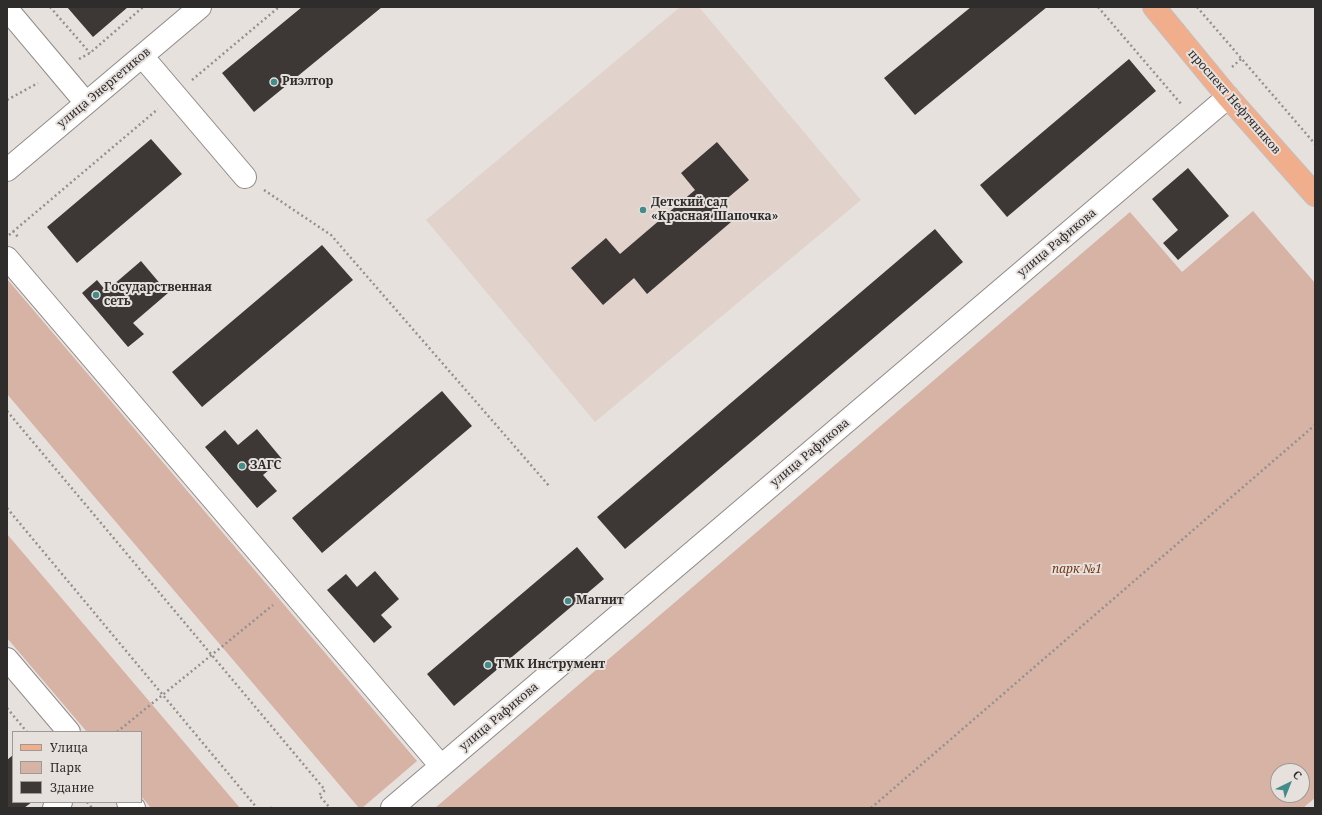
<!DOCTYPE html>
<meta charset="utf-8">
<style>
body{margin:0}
#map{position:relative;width:1322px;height:815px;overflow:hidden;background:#e7e1de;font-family:"Noto Serif",serif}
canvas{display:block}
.frame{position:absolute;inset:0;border:8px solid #2f2d2c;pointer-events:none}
.legend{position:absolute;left:12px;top:731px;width:130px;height:72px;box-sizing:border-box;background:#e7e1de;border:1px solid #9d9997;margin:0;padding:5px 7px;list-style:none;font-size:12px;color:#2f2d2c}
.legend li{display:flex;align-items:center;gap:8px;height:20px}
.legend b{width:20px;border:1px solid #9d9997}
.north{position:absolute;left:1270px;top:763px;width:40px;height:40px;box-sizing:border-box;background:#e7e1de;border:1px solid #9d9997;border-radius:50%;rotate:43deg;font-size:11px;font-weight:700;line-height:16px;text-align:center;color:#2f2d2c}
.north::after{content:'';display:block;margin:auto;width:14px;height:18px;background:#448c8c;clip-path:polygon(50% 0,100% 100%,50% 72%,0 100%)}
</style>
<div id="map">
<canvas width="1322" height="815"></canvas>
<div class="frame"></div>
<ul class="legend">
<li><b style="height:5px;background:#f1ae8c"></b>Улица</li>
<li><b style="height:11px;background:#d6b3a4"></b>Парк</li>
<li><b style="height:11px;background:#3d3836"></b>Здание</li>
</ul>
<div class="north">С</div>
</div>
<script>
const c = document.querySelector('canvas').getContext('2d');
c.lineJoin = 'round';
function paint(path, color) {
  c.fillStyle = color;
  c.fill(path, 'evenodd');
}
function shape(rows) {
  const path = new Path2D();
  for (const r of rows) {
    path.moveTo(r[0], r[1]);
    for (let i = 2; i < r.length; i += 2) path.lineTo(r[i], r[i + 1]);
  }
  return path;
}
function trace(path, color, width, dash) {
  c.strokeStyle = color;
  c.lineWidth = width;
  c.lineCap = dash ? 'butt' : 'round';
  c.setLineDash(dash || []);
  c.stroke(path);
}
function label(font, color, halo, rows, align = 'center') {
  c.font = font + ' "Noto Serif",serif';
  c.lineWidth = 4;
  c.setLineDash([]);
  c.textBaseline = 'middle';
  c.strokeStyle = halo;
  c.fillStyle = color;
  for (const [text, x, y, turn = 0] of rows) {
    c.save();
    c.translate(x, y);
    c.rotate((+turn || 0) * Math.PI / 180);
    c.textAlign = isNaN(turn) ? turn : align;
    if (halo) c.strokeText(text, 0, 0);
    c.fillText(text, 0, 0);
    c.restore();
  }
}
paint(shape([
 [680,7,699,7,861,200,595,422,426,220]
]), '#e1d2cc');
paint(shape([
 [1253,211,1315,283,1315,798,1303,808,435,808,1130,212,1182,272],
 [1278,771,1302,771,1302,795,1278,795],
 [7,279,417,761,362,808,359,808,7,394],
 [7,534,240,808,151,808,141,796,141,732,87,732,7,638]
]), '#d6b3a4');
paint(shape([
 [67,7,128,7,93,37],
 [302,7,382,7,254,112,222,73],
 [971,7,1047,7,915,115,884,78],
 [1129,59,1156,91,1007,217,980,185],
 [151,139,182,174,77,263,47,227],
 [717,142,749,180,717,207,731,222,647,294,634,278,603,305,571,268,606,238,620,254,695,190,681,173],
 [1188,168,1229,216,1178,260,1163,243,1178,230,1152,199],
 [935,229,963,262,625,549,597,517],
 [322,245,353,280,202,407,172,372],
 [141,261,168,293,133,323,144,334,128,347,82,293,97,280,106,291],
 [442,391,472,426,322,553,292,518],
 [257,429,282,459,263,475,277,491,257,508,205,447,225,430,238,445],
 [577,547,604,579,454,706,427,674],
 [375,571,399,599,381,615,392,627,374,643,327,590,346,574,357,587],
 [13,755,13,802,32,802,24,808,7,808,7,760]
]), '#3d3836');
const minor = shape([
 [7,9,86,103],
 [142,56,245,177],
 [7,170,200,7],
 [7,258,441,766],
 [7,659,69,732],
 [128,802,134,808],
 [54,808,61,802],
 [392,808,1228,97]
]);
const major = shape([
 [1154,7,1228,97,1315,195]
]);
trace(minor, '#908a88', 24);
trace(major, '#c1c0c0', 24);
trace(shape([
 [50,7,90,53],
 [1098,7,1182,105],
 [1197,7,1315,144],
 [79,59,90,53,143,7],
 [1232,67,1241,59],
 [192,80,279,7],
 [7,100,38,83],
 [264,190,331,235,550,487],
 [13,231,18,237],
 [9,235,158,109],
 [7,411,325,790,319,795,330,808],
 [7,508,257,808],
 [7,708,27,732],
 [117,732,273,605],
 [87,802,92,808],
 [270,808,272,808],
 [871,808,1315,425]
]), '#94908e', 2.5, [2, 3]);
trace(minor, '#fff', 22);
trace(major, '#f1ae8c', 22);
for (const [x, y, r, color] of [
 [274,82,4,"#448c8c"],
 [643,210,4,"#448c8c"],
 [96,295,4,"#448c8c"],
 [242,466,4,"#448c8c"],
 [568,601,4,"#448c8c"],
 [488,665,4,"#448c8c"]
]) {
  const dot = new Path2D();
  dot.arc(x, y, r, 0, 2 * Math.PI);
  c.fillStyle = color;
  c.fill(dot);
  trace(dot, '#e7e1de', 1.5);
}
label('bold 12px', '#2f2d2c', '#e7e1de', [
 ["Риэлтор",282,82],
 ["Детский сад",651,203],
 ["«Красная Шапочка»",651,217],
 ["Государственная",104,288],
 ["сеть",104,302],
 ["ЗАГС",250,466],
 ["Магнит",576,601],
 ["ТМК Инструмент",496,665]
], 'left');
label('12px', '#2f2d2c', '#e7e1de', [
 ["улица Энергетиков",104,88,-40],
 ["проспект Нефтяников",1234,102,49],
 ["улица Рафикова",1057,243,-40],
 ["улица Рафикова",810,453,-40],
 ["улица Рафикова",499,717,-40]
]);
label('italic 12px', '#773614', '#e7e1de', [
 ["парк №1",1077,570]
]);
</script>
